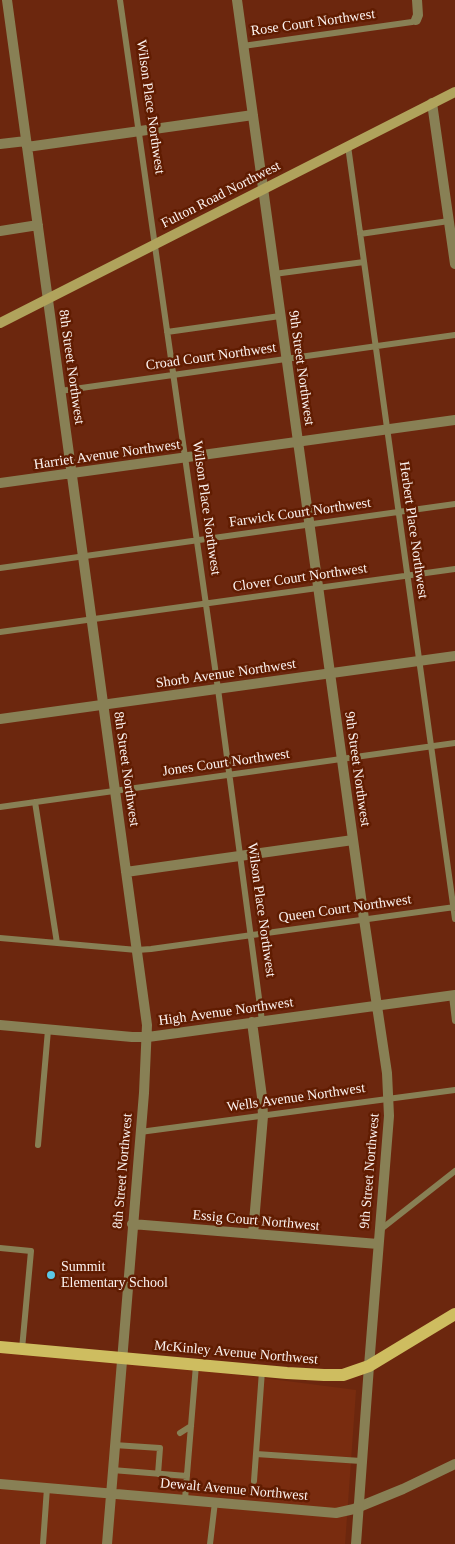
<!DOCTYPE html>
<style>
body{margin:0}
canvas{display:block;background:#6c270e}
</style>
<canvas width="455" height="1544"></canvas>
<script>
const c = document.querySelector('canvas').getContext('2d');
c.lineJoin = 'round';
function paint(path, color) {
  c.fillStyle = color;
  c.fill(path, 'evenodd');
}
function shape(rows) {
  const path = new Path2D();
  for (const r of rows) {
    path.moveTo(r[0], r[1]);
    for (let i = 2; i < r.length; i += 2) path.lineTo(r[i], r[i + 1]);
  }
  return path;
}
function trace(path, color, width, dash) {
  c.strokeStyle = color;
  c.lineWidth = width;
  c.lineCap = dash ? 'butt' : 'round';
  c.setLineDash(dash || []);
  c.stroke(path);
}
function label(font, color, halo, rows, align = 'center') {
  c.font = font + ' Georgia,serif';
  c.lineWidth = 5;
  c.setLineDash([]);
  c.textBaseline = 'middle';
  c.strokeStyle = halo;
  c.fillStyle = color;
  for (const [text, x, y, turn = 0] of rows) {
    c.save();
    c.translate(x, y);
    c.rotate((+turn || 0) * Math.PI / 180);
    c.textAlign = isNaN(turn) ? turn : align;
    if (halo) c.strokeText(text, 0, 0);
    c.fillText(text, 0, 0);
    c.restore();
  }
}
paint(shape([
 [0,1344,356,1390,345,1544,0,1544]
]), '#792c0f');
trace(shape([
 [120,0,218,689,262,1021],
 [243,46,412,22,416,20],
 [348,146,455,919],
 [360,234,449,221],
 [274,274,364,262],
 [167,332,280,316],
 [60,391,455,335],
 [0,568,455,504],
 [0,632,455,569],
 [35,802,57,943],
 [0,807,455,743],
 [0,938,137,950,151,949,455,907],
 [452,996,455,1021],
 [140,1132,455,1090],
 [38,1145,48,1030],
 [380,1230,455,1171],
 [0,1248,31,1251,22,1349],
 [180,1433,191,1426],
 [114,1445,160,1448,158,1474],
 [256,1454,361,1461],
 [112,1470,187,1476],
 [254,1481,262,1371],
 [185,1499,196,1365],
 [43,1544,47,1488],
 [210,1544,215,1502]
]), '#888055', 6);
trace(shape([
 [7,0,147,1025,144,1093,107,1544],
 [237,0,364,919,387,1073,389,1116,369,1366],
 [416,20,418,15,417,0],
 [432,103,455,264],
 [0,144,26,141],
 [27,147,253,115],
 [0,231,38,225],
 [0,483,455,420],
 [126,872,353,840],
 [252,1022,262,1097,263,1116,253,1234],
 [0,1025,132,1037,148,1037,455,995],
 [132,1224,378,1244],
 [0,1484,336,1513,354,1509,403,1489,455,1464]
]), '#888055', 10);
trace(shape([
 [0,719,455,656],
 [356,1544,369,1366]
]), '#888055', 10);
trace(shape([
 [0,323,455,92]
]), '#b0a35c', 10);
trace(shape([
 [0,1347,287,1373,324,1375,343,1375,369,1366,455,1314]
]), '#cebd60', 12);
for (const [x, y, r, color] of [
 [51,1275,5,"#5bc8e6"]
]) {
  const dot = new Path2D();
  dot.arc(x, y, r, 0, 2 * Math.PI);
  c.fillStyle = color;
  c.fill(dot);
  trace(dot, '#601c01', 2);
}
label('14px', '#fbf2ef', '#601c01', [
 ["Rose Court Northwest",313,23,-8],
 ["Wilson Place Northwest",150,107,82],
 ["Fulton Road Northwest",221,195,-27],
 ["Croad Court Northwest",211,357,-8],
 ["8th Street Northwest",71,367,82],
 ["9th Street Northwest",301,368,82],
 ["Harriet Avenue Northwest",107,455,-8],
 ["Wilson Place Northwest",206,508,82],
 ["Farwick Court Northwest",300,513,-8],
 ["Herbert Place Northwest",413,530,82],
 ["Clover Court Northwest",300,578,-8],
 ["Shorb Avenue Northwest",226,674,-8],
 ["Jones Court Northwest",226,763,-8],
 ["8th Street Northwest",126,769,82],
 ["9th Street Northwest",357,769,82],
 ["Queen Court Northwest",345,909,-8],
 ["Wilson Place Northwest",261,910,82],
 ["High Avenue Northwest",226,1012,-8],
 ["Wells Avenue Northwest",296,1098,-8],
 ["8th Street Northwest",123,1171,-85],
 ["9th Street Northwest",370,1171,-85],
 ["Essig Court Northwest",256,1221,5],
 ["McKinley Avenue Northwest",236,1353,5],
 ["Dewalt Avenue Northwest",234,1490,5]
]);
label('14px', '#fbf2ef', '#601c01', [
 ["Summit",61,1267],
 ["Elementary School",61,1283]
], 'left');
</script>
